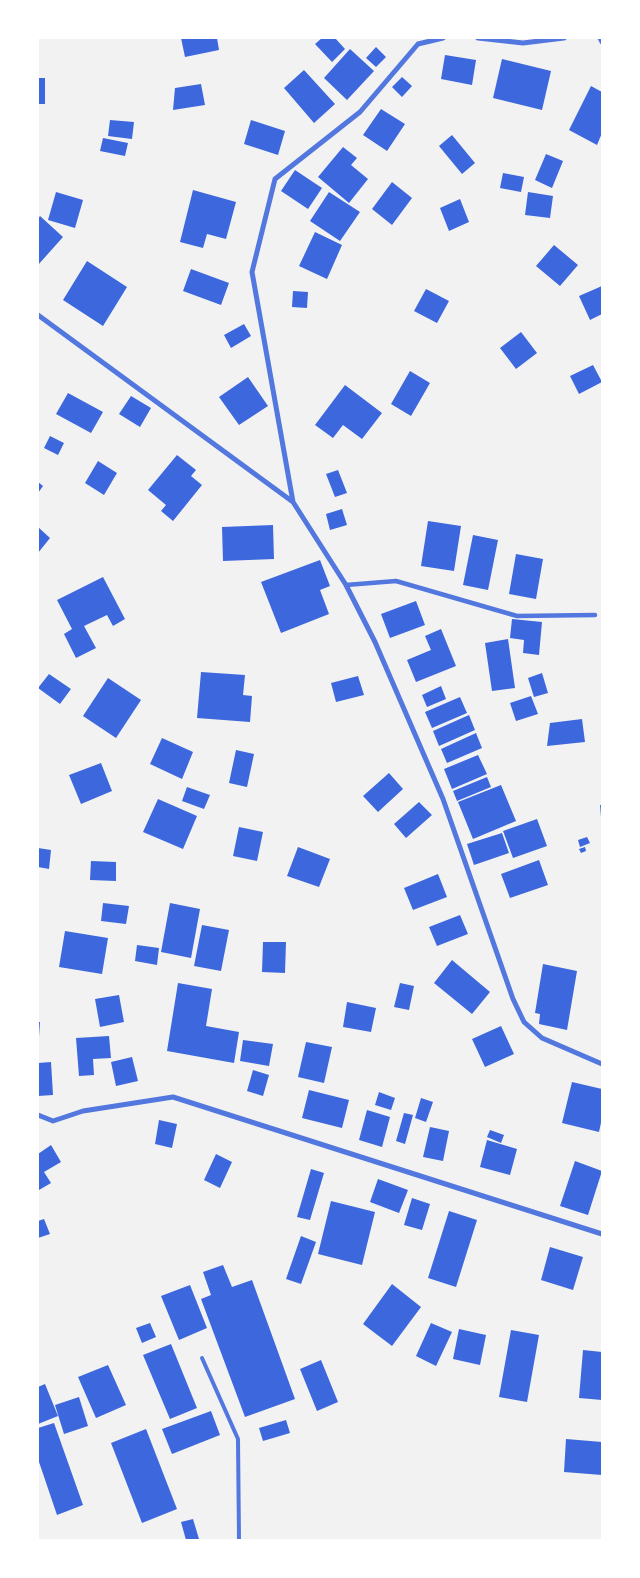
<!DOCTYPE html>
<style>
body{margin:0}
#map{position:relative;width:640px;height:1578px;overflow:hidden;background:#f2f2f2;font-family:"Fira Sans",sans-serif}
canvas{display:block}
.frame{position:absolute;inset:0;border:39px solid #fff;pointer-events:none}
</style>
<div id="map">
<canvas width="640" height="1578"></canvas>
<div class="frame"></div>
</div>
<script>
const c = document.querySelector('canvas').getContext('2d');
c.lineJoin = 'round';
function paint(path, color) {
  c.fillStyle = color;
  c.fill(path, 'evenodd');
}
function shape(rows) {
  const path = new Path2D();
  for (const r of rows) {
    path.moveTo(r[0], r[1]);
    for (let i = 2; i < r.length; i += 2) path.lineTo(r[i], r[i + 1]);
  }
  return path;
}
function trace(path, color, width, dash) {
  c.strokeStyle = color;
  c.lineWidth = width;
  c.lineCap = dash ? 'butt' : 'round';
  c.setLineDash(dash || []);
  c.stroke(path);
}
paint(shape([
 [181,38,217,38,219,50,185,57],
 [322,38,335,38,345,49,332,62,315,44],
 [376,47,386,57,376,67,366,58],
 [350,49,374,71,347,100,324,78],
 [445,55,476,60,472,85,441,79],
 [502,59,551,71,542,110,493,98],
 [304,70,335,104,314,123,284,88],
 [402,77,412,86,402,97,392,87],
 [38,78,45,78,45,104,38,104],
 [201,84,205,105,173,110,175,88],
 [591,86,602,92,602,133,597,145,569,130],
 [381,109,405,124,387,151,363,135],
 [110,120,134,122,132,139,108,136],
 [251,120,285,131,278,155,244,144],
 [452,135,475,163,462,174,439,146],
 [103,138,128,143,125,156,100,151],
 [343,147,357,158,351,165,368,179,349,203,318,177],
 [546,154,563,161,552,188,535,180],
 [295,170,322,188,308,209,281,191],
 [503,173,524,177,521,192,500,188],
 [392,182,412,198,392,225,372,209],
 [193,190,236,202,226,239,207,234,203,248,180,242],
 [56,192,83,200,75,228,48,220],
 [329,192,360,212,340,241,310,221],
 [528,192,553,196,550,218,525,215],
 [460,199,469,222,449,231,440,208],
 [40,216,63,237,38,265,38,219],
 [315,232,342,245,327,279,299,266],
 [554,245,578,265,560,286,536,266],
 [87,261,127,287,103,326,63,300],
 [191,269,229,283,221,305,183,291],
 [602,286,602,314,590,320,579,296],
 [426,289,449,301,437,323,414,311],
 [293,291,308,292,307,308,292,307],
 [244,324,251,336,231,348,224,335],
 [521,332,537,353,516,369,500,348],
 [593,365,602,382,579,394,570,376],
 [410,371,430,383,411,416,391,404],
 [248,377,268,406,239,425,219,397],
 [345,385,382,413,362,439,343,425,333,438,315,425],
 [68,393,103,412,91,433,56,414],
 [131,396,151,408,140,427,119,414],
 [50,436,64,443,58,455,44,448],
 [177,455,196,470,191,476,202,485,173,521,161,511,166,505,148,490],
 [98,461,117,473,104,495,85,483],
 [338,470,347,493,335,497,326,474],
 [38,482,43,486,38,493],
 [342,509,347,525,330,530,326,514],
 [428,521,461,526,454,571,421,566],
 [273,525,274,559,223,561,222,527],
 [38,527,50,538,38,553],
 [473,535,498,540,488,590,463,585],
 [516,554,543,559,536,599,509,594],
 [320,560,330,586,320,590,329,614,281,633,261,582],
 [103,577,125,619,113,626,107,615,84,626,96,648,76,658,64,634,72,629,57,600],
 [416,601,425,625,390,638,381,614],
 [512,619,542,622,539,655,523,653,524,640,510,638],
 [441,629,456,666,416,682,407,660,431,650,425,636],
 [508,639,515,688,492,691,485,643],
 [201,672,245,675,243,695,252,696,250,722,197,718],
 [542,673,548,693,534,697,528,678],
 [49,674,71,689,60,704,38,688],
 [358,676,364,695,336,702,331,683],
 [108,678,141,700,116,738,83,716],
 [441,686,446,699,427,707,422,695],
 [531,696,538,714,516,721,510,703],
 [460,697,467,713,432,728,425,712],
 [469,715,475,730,439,746,433,731],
 [582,719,585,742,547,746,550,723],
 [476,733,482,748,447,763,441,749],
 [162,738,193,752,182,779,150,764],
 [236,750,254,754,247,787,229,783],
 [478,755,487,774,452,789,444,769],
 [101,763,112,791,81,804,69,775],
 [389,773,403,789,378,812,363,796],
 [487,777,491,787,457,801,453,791],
 [501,785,516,821,473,839,458,802],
 [187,787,210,795,204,809,182,801],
 [158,799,197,816,183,849,143,832],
 [419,802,432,815,406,838,394,824],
 [600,805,602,805,602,817,601,817],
 [537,819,547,846,513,858,503,831],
 [239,827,263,832,257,861,233,856],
 [502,833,509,853,474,865,467,844],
 [587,837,590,843,580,847,578,840],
 [298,847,330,859,319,887,287,876],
 [585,847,586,851,581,853,579,849],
 [38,848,51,850,49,869,38,867],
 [539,860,548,885,510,898,501,874],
 [91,861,116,862,116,881,90,880],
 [438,874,447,897,413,910,404,888],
 [103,903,129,906,126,924,101,921],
 [170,903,200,909,191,958,161,952],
 [460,915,468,934,437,946,429,927],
 [202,925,229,930,221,971,194,966],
 [65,931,108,938,102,974,59,967],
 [263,942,286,942,285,973,262,972],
 [137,945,159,948,157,965,135,961],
 [452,960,490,992,472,1014,434,983],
 [543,964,577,971,567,1030,539,1024,540,1014,535,1013],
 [178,983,212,989,206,1026,239,1032,234,1063,167,1051],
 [400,983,414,986,409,1010,394,1007],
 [119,995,124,1022,100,1027,95,999],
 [347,1002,376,1008,371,1032,343,1027],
 [38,1022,40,1022,39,1037,38,1037],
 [501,1026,514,1054,485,1067,472,1039],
 [109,1036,111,1058,93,1059,94,1075,79,1076,76,1038],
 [243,1040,273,1044,269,1066,240,1061],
 [306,1042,332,1047,324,1083,298,1077],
 [132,1057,138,1081,116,1086,111,1062],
 [51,1062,53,1095,38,1096,38,1063],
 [253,1070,269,1075,263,1096,247,1091],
 [572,1082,602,1089,602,1118,599,1132,562,1123],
 [309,1090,349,1100,342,1128,302,1118],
 [379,1092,395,1098,391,1110,375,1105],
 [421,1098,433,1102,426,1122,415,1118],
 [367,1110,390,1117,382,1147,359,1140],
 [404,1113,413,1115,405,1144,396,1141],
 [159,1120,177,1124,172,1148,155,1144],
 [430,1127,449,1131,443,1161,423,1157],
 [490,1130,504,1135,501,1143,487,1137],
 [487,1140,517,1149,510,1175,480,1167],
 [51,1145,61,1162,44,1172,51,1183,39,1190,38,1187,38,1154],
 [216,1154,232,1162,220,1188,204,1180],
 [575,1161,602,1171,588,1215,560,1206],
 [311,1169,324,1173,310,1220,297,1217],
 [378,1179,408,1190,399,1213,370,1202],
 [412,1198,430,1204,422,1230,404,1225],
 [331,1201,375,1212,362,1265,318,1254],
 [449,1211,477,1220,456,1287,428,1278],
 [44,1219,50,1234,38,1238,38,1221],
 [301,1236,316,1242,301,1284,286,1279],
 [550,1247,583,1257,573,1290,541,1280],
 [223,1265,232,1287,252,1280,295,1399,245,1417,201,1299,211,1295,203,1272],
 [392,1284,421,1307,392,1346,363,1324],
 [190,1285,207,1328,179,1340,161,1296],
 [150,1323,156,1337,142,1343,136,1328],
 [431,1323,452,1332,436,1366,416,1356],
 [459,1329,486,1335,480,1365,453,1359],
 [511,1330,539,1335,527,1402,499,1397],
 [171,1344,197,1408,170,1419,143,1355],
 [583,1350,602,1352,602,1400,579,1398],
 [321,1360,338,1402,317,1411,300,1369],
 [108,1365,126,1405,96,1418,78,1377],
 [45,1384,58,1416,38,1424,38,1387],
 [79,1397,88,1426,64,1434,55,1405],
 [211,1411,220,1435,172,1454,162,1429],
 [286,1420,290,1433,263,1441,259,1428],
 [54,1423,83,1505,57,1515,38,1459,38,1428],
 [146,1429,177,1509,142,1523,111,1443],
 [566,1439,602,1442,602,1475,564,1472],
 [193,1519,199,1539,186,1540,181,1522]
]), '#3d67dc');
trace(shape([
 [202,1358,238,1439,239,1540]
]), '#5277de', 4);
trace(shape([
 [346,585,396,581,517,616,595,615]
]), '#5277de', 4.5);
trace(shape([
 [478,38,523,43,564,38],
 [600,38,602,42],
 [38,315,293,502,346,585,375,642,443,799,513,999,524,1022,542,1038,602,1064],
 [293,502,252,272,275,179,360,112,418,44,443,38],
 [38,1115,53,1121,83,1111,173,1097,602,1234]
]), '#5277de', 5);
</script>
